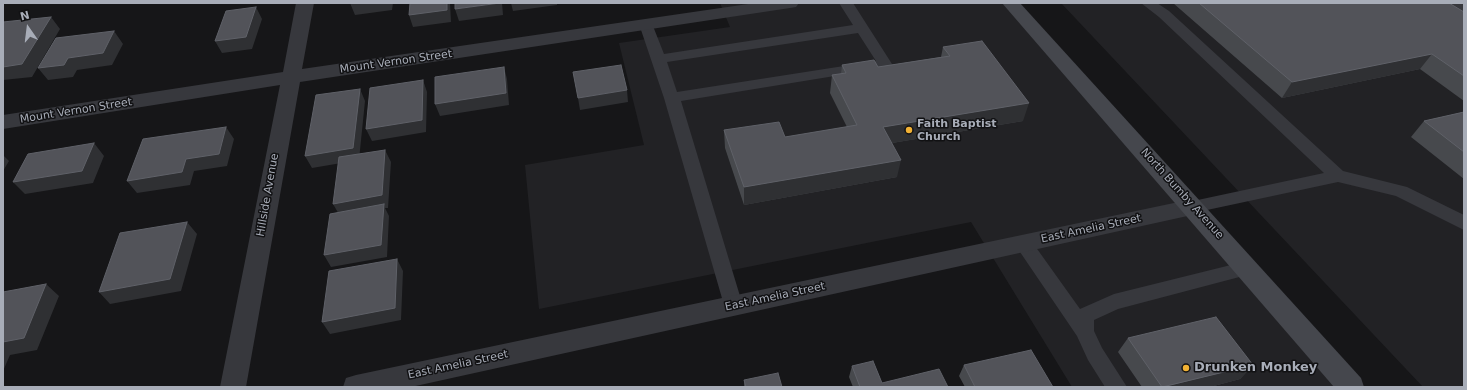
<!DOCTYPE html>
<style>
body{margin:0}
#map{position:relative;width:1467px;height:390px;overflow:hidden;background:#161618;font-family:"DejaVu Sans",sans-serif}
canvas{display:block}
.frame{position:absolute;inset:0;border:4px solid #a8adb8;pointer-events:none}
.north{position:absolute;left:8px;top:8px;width:40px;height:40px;-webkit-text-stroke:3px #111113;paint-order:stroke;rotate:346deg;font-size:11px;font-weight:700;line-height:16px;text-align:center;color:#a8adb8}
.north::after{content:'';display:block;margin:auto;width:14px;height:18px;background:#a8adb8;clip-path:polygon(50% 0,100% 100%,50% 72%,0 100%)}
</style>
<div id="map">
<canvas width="1467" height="390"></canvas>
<div class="frame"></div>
<div class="north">N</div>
</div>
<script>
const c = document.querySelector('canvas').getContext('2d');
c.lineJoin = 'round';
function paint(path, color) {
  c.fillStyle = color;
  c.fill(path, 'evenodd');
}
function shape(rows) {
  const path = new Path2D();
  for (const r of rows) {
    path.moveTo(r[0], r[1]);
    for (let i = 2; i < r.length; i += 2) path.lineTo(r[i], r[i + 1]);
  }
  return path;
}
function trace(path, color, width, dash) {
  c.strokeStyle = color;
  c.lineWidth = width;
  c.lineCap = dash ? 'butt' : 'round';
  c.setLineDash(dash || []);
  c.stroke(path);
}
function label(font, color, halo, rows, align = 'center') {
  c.font = font + ' "DejaVu Sans",sans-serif';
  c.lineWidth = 3;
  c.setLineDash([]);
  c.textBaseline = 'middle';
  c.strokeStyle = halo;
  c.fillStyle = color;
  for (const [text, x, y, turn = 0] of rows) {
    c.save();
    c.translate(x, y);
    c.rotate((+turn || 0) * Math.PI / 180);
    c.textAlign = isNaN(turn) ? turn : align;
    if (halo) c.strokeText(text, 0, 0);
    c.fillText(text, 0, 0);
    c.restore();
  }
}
paint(shape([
 [720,3,1011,3,1350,387,1072,387,971,222,539,309,525,165,644,145,619,43,730,27],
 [1061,3,1464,3,1464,387,1423,387]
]), '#222225');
paint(shape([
 [839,3,853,3,892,64,890,67,681,101,743,306,740,312,733,314,726,312,664,98,639,24,641,21,651,21,664,54,853,25,839,3],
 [858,33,876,61,677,92,667,62,858,33],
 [1141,3,1157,3,1169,11,1343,171,1407,187,1464,215,1464,230,1396,196,1338,182,1193,213,1187,212,1184,207,1187,202,1193,201,1324,173,1159,17,1141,3],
 [1446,3,1462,3,1464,4,1464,14,1459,13,1446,3],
 [1024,237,1030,239,1080,309,1114,294,1247,261,1254,263,1256,268,1254,273,1247,275,1118,309,1094,320,1094,331,1102,348,1127,387,1105,387,1088,360,1077,336,1018,249,1015,244,1018,239,1024,237]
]), '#37383d');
paint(shape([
 [296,3,314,3,302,69,755,3,799,3,796,7,790,8,300,82,246,387,220,387,280,85,3,129,3,115,283,72,296,3],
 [1193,199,1201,201,1204,207,1201,213,411,387,343,387,346,378,356,375,1193,199]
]), '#37383d');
paint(shape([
 [1002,3,1020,3,1361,378,1364,387,1334,387,1002,3]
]), '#45474d');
paint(shape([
 [1173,3,1449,3,1464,12,1464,101,1420,69,1282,98],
 [943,47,1023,121,892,143,897,177,744,205,725,148,724,130,785,137,847,127,830,93,832,75,841,74,842,65,878,67,941,57],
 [1464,112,1464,179,1411,137,1424,121],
 [1128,338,1253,365,1240,379,1210,387,1142,387,1118,352],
 [964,365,1053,387,965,387,959,376],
 [852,366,882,383,948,387,853,387,849,377],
 [744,380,782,387,744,387]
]), '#47494d');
paint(shape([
 [350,3,393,3,392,10,355,15],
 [447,3,450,3,451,22,413,27,409,15],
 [502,3,503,15,459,21,455,9],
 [511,3,557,3,557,5,513,11],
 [256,7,262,19,252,49,222,53,215,41],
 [51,17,60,29,32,77,3,80,3,67],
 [114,31,123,44,112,65,77,70,73,77,48,80,38,68,68,58],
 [1432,54,1420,69,1282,98,1292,82],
 [504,67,507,79,509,105,440,116,435,104],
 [423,80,427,92,426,132,372,141,366,129],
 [360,89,365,101,359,160,312,168,305,156],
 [627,90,628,102,580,110,578,98],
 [1029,103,1023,121,880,145,883,127],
 [226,127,234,139,227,166,194,171,190,185,137,193,127,181,186,159],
 [94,143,104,156,93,183,25,194,13,182],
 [385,150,391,162,388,208,385,208,389,216,387,257,331,267,324,255,340,216,333,204],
 [3,155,9,161,3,171],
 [901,160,897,177,744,205,744,187],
 [187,222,197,234,181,291,110,304,99,292],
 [397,259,403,271,401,320,330,334,322,322],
 [46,284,59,296,37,350,10,355,3,371,3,342],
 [1253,365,1240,379,1210,387,1164,387]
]), '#2f3033');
const building = shape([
 [410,3,447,3,447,10,409,15,410,3],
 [455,3,500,3,455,9,455,3],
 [1199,3,1449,3,1464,12,1464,76,1432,54,1292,82,1199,3],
 [256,7,246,37,215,41,226,11,256,7],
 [51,17,22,64,3,67,3,22,51,17],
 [114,31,103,53,68,58,64,65,38,68,56,38,114,31],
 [982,41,1029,103,883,127,901,160,744,187,724,130,779,122,785,137,857,125,832,75,846,73,842,65,874,60,878,67,950,56,943,47,982,41],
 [621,65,627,90,578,98,573,72,621,65],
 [504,67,506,93,435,104,435,77,504,67],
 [423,80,422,120,366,129,370,88,423,80],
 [360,89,353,148,305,156,316,95,360,89],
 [1464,112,1464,152,1424,121,1464,112],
 [226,127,219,154,186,159,182,172,127,181,143,139,226,127],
 [94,143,82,171,13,182,28,154,94,143],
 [385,150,382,195,333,204,339,157,385,150],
 [384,204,381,245,324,255,330,214,384,204],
 [187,222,170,279,99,292,120,233,187,222],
 [397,259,395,308,322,322,329,271,397,259],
 [46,284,24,338,3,342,3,292,46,284],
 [1216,317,1253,365,1162,387,1128,338,1216,317],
 [1031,350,1053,387,975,387,964,365,1031,350],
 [873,361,882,383,939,369,948,387,860,387,852,366,873,361],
 [778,373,782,387,746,387,744,380,778,373]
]);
paint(building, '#525359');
trace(building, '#5f6168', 1);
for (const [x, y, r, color] of [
 [909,130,4,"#f2b134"],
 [1186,368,4,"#f2b134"]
]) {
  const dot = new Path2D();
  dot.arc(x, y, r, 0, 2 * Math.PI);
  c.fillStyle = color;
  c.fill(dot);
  trace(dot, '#111113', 1.5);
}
label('11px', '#a8adb8', '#111113', [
 ["Mount Vernon Street",396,62,-8],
 ["Mount Vernon Street",76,111,-9],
 ["North Bumby Avenue",1182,194,48],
 ["Hillside Avenue",268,195,-80],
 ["East Amelia Street",1091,229,-12],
 ["East Amelia Street",775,297,-12],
 ["East Amelia Street",458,365,-12]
]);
label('bold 11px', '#a8adb8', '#111113', [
 ["Faith Baptist",917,124],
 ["Church",917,137]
], 'left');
label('bold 13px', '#a8adb8', '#111113', [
 ["Drunken Monkey",1194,368]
], 'left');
</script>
